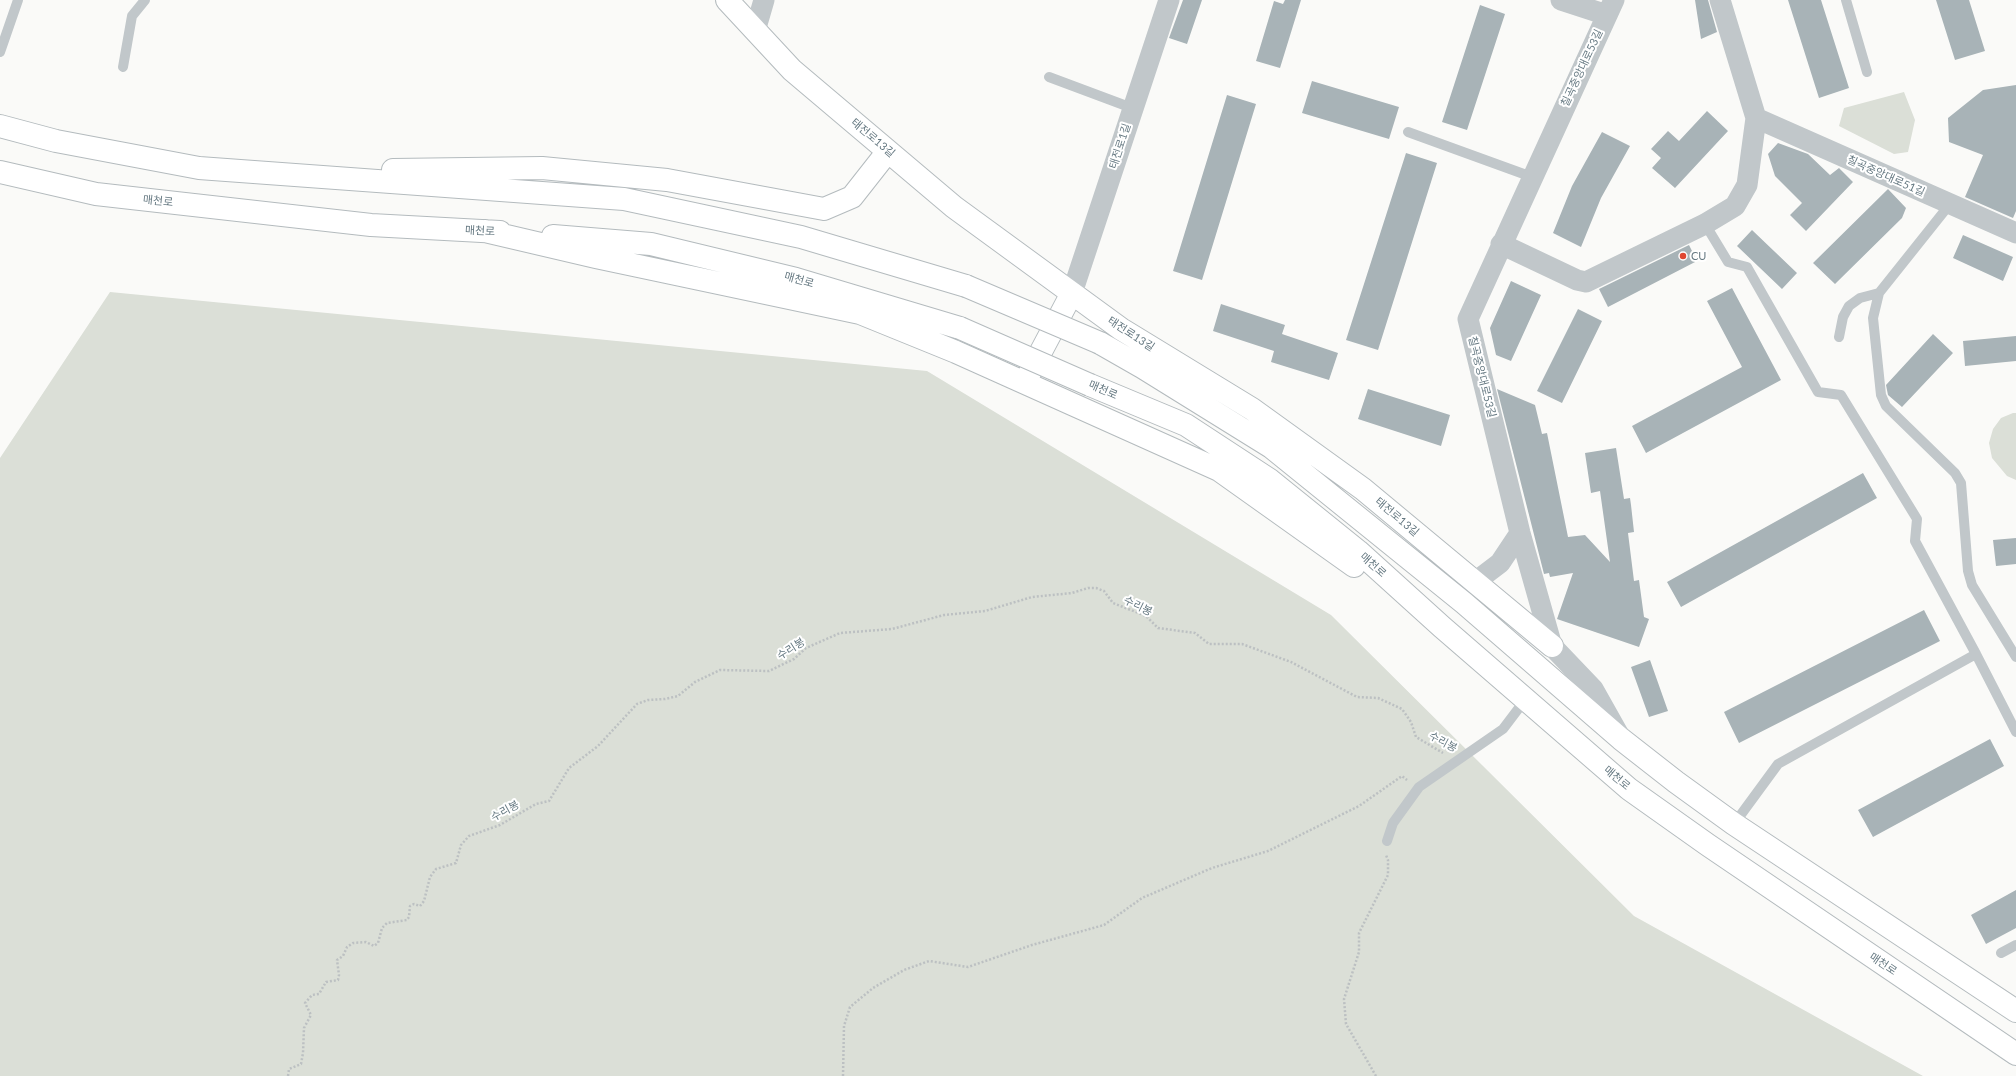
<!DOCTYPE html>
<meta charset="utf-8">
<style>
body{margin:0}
canvas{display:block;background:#fafaf8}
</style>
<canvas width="2016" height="1076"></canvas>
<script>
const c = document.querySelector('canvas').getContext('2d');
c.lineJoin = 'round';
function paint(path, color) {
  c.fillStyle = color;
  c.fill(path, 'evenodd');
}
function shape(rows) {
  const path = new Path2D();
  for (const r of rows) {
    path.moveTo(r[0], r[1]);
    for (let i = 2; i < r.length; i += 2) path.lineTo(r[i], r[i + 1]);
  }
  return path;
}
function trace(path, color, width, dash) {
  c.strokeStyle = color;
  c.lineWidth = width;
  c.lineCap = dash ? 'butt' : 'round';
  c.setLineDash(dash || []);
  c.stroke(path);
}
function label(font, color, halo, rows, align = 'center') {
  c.font = font + ' Lato,"Noto Sans KR",sans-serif';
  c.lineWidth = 4;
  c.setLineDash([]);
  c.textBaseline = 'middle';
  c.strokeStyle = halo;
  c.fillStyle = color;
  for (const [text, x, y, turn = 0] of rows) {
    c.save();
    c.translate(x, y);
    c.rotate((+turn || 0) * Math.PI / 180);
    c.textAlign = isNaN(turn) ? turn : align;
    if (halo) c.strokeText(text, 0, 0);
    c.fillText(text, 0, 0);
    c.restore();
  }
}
paint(shape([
 [1904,92,1915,120,1908,152,1894,154,1839,126,1844,108],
 [110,292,927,371,1331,615,1634,916,1923,1076,0,1076,0,458],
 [2013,413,2016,413,2016,480,2007,476,1992,458,1989,443,1993,429,2001,418]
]), '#dbdfd7');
paint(shape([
 [1183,0,1202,0,1187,44,1169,38],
 [1285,0,1301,0,1280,68,1256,61,1274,1,1283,4],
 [1695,0,1708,0,1717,32,1701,39],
 [1788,0,1821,0,1849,88,1819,98],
 [1936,0,1969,0,1985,51,1955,60],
 [1480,5,1505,14,1467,130,1442,122],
 [1312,81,1399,107,1389,139,1302,113],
 [2016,85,2016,211,2013,218,1965,197,1983,155,1949,142,1948,118,1983,90],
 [1227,95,1256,104,1202,280,1173,271],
 [1707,111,1728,131,1675,188,1652,168,1661,158,1651,149,1668,131,1679,141],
 [1602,132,1630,146,1601,198,1581,247,1553,233,1572,186],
 [1778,143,1808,154,1830,175,1839,168,1853,182,1806,231,1790,215,1802,203,1775,176,1768,154],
 [1406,153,1437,163,1378,350,1346,340],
 [1888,189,1906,208,1902,218,1835,284,1813,263],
 [1752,230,1797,273,1782,289,1737,246],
 [1963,235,2013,257,2003,281,1953,258],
 [1689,245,1697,261,1608,307,1599,289],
 [1511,281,1541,295,1511,361,1496,355,1490,328],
 [1732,288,1781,380,1646,453,1632,426,1742,367,1707,301],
 [1221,304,1285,325,1282,334,1338,353,1329,380,1271,362,1274,351,1213,331],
 [1578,309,1602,321,1562,403,1537,391],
 [1933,334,1953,353,1902,407,1888,395,1886,385],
 [2016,336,2016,361,1965,366,1963,341],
 [1368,389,1450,415,1441,446,1358,419],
 [1497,389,1535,405,1542,434,1547,433,1568,537,1585,535,1610,562,1600,491,1591,493,1585,453,1616,448,1624,499,1630,498,1631,505,1634,532,1628,533,1634,581,1639,580,1644,617,1649,619,1639,647,1557,619,1573,573,1550,577,1549,573,1544,574],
 [1863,473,1877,498,1681,607,1667,582],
 [2016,538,2016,564,1996,566,1993,540],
 [1924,610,1940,641,1739,743,1724,712],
 [1650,660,1668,711,1649,717,1631,667],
 [1990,739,2004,766,1873,837,1858,810],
 [2016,890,2016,928,1986,944,1971,915]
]), '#a8b3b7');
const secondary = shape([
 [727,0,792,70,954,207,1121,329,1252,409,1363,489,1552,646],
 [0,126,56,141,199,168,624,199,801,237,966,286],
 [393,170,542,168,667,180,824,209,852,197,885,155,890,153],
 [0,172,96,194,371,225,500,232],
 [485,231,596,257,860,313,956,352,1219,470,1354,566],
 [553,236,651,244,796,279,960,328],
 [1100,343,1142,367,1271,447,1464,603,1621,739,1676,782,1734,824,2016,1011],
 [1027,378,1072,293],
 [1090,385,1186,425,1270,480,1358,551,1442,627,1629,789,1708,845,2016,1054]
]);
trace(secondary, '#b4bbbe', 24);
trace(shape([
 [288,1076,289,1069,301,1064,303,1053,304,1028,311,1015,305,1003,312,995,319,994,326,982,338,980,339,975,337,960,343,956,347,947,353,943,366,942,374,946,378,943,382,928,387,923,407,920,409,917,410,906,414,904,420,906,424,901,430,877,436,869,456,863,461,845,469,836,500,825,536,804,549,801,569,768,598,746,637,704,648,700,665,699,678,696,695,682,720,670,769,671,794,659,806,648,840,633,892,629,944,615,985,611,1032,597,1072,593,1088,588,1096,588,1104,591,1113,603,1146,616,1158,628,1195,633,1209,644,1242,644,1291,662,1357,697,1378,698,1402,709,1411,722,1416,737,1443,753],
 [843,1076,844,1026,850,1007,873,988,904,970,929,961,968,967,1032,945,1104,925,1142,898,1212,868,1268,851,1359,806,1402,776,1407,780],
 [1376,1076,1346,1024,1344,999,1359,952,1359,933,1388,875,1388,860,1386,855]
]), '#bcc0c2', 2.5, [2, 2]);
trace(shape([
 [1846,0,1867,72],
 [0,52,18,0],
 [123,67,132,16,145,0],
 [1049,77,1132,108],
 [1408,132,1532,177],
 [1950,204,1879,293,1873,318,1881,395,1886,406,1955,473,1961,483,1968,571,1972,585,2016,657],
 [1705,224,1728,262,1747,267,1818,392,1841,395,1917,519,1915,541,1976,654,1778,764,1734,824],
 [1839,337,1843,317,1849,306,1860,298,1879,293],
 [1976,654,2016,732],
 [1387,841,1393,823,1419,787,1503,729,1525,700],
 [2001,953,2016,945]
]), '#c1c7ca', 10);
trace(shape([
 [1561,0,1607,15],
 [1614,0,1468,319,1520,533,1552,646,1593,689,1620,737],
 [755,31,764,0],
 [1756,118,2016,233],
 [1501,244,1577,280,1586,282,1705,224,1735,206,1747,185,1756,118,1720,0],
 [1072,293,1169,0],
 [1475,582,1500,563,1520,533]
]), '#c1c7ca', 21);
trace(secondary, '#fff', 22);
const secondaryBridge = shape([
 [966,286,1100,343],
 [960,328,1090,385]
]);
trace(secondaryBridge, '#b4bbbe', 24, []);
trace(secondaryBridge, '#fff', 22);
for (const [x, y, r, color] of [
 [1683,256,4,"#e04732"]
]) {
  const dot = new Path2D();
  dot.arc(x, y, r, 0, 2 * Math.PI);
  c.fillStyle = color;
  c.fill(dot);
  trace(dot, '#fff', 1.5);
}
label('11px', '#667982', '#fff', [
 ["칠곡중앙대로53길",1582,68,-65],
 ["태전로13길",873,138,40],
 ["태전로1길",1120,146,-72],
 ["칠곡중앙대로51길",1886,176,24],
 ["매천로",158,201,6],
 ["매천로",480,231,3],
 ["매천로",799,280,16],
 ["태전로13길",1131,334,33],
 ["칠곡중앙대로53길",1482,377,76],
 ["매천로",1103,390,23],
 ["태전로13길",1397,517,40],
 ["매천로",1373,565,42],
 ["수리봉",1138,606,26],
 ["수리봉",791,649,-32],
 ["수리봉",1443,742,28],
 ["매천로",1617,778,40],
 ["수리봉",505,811,-29],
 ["매천로",1883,964,34]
]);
label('11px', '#667982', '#fff', [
 ["CU",1691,256]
], 'left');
</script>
